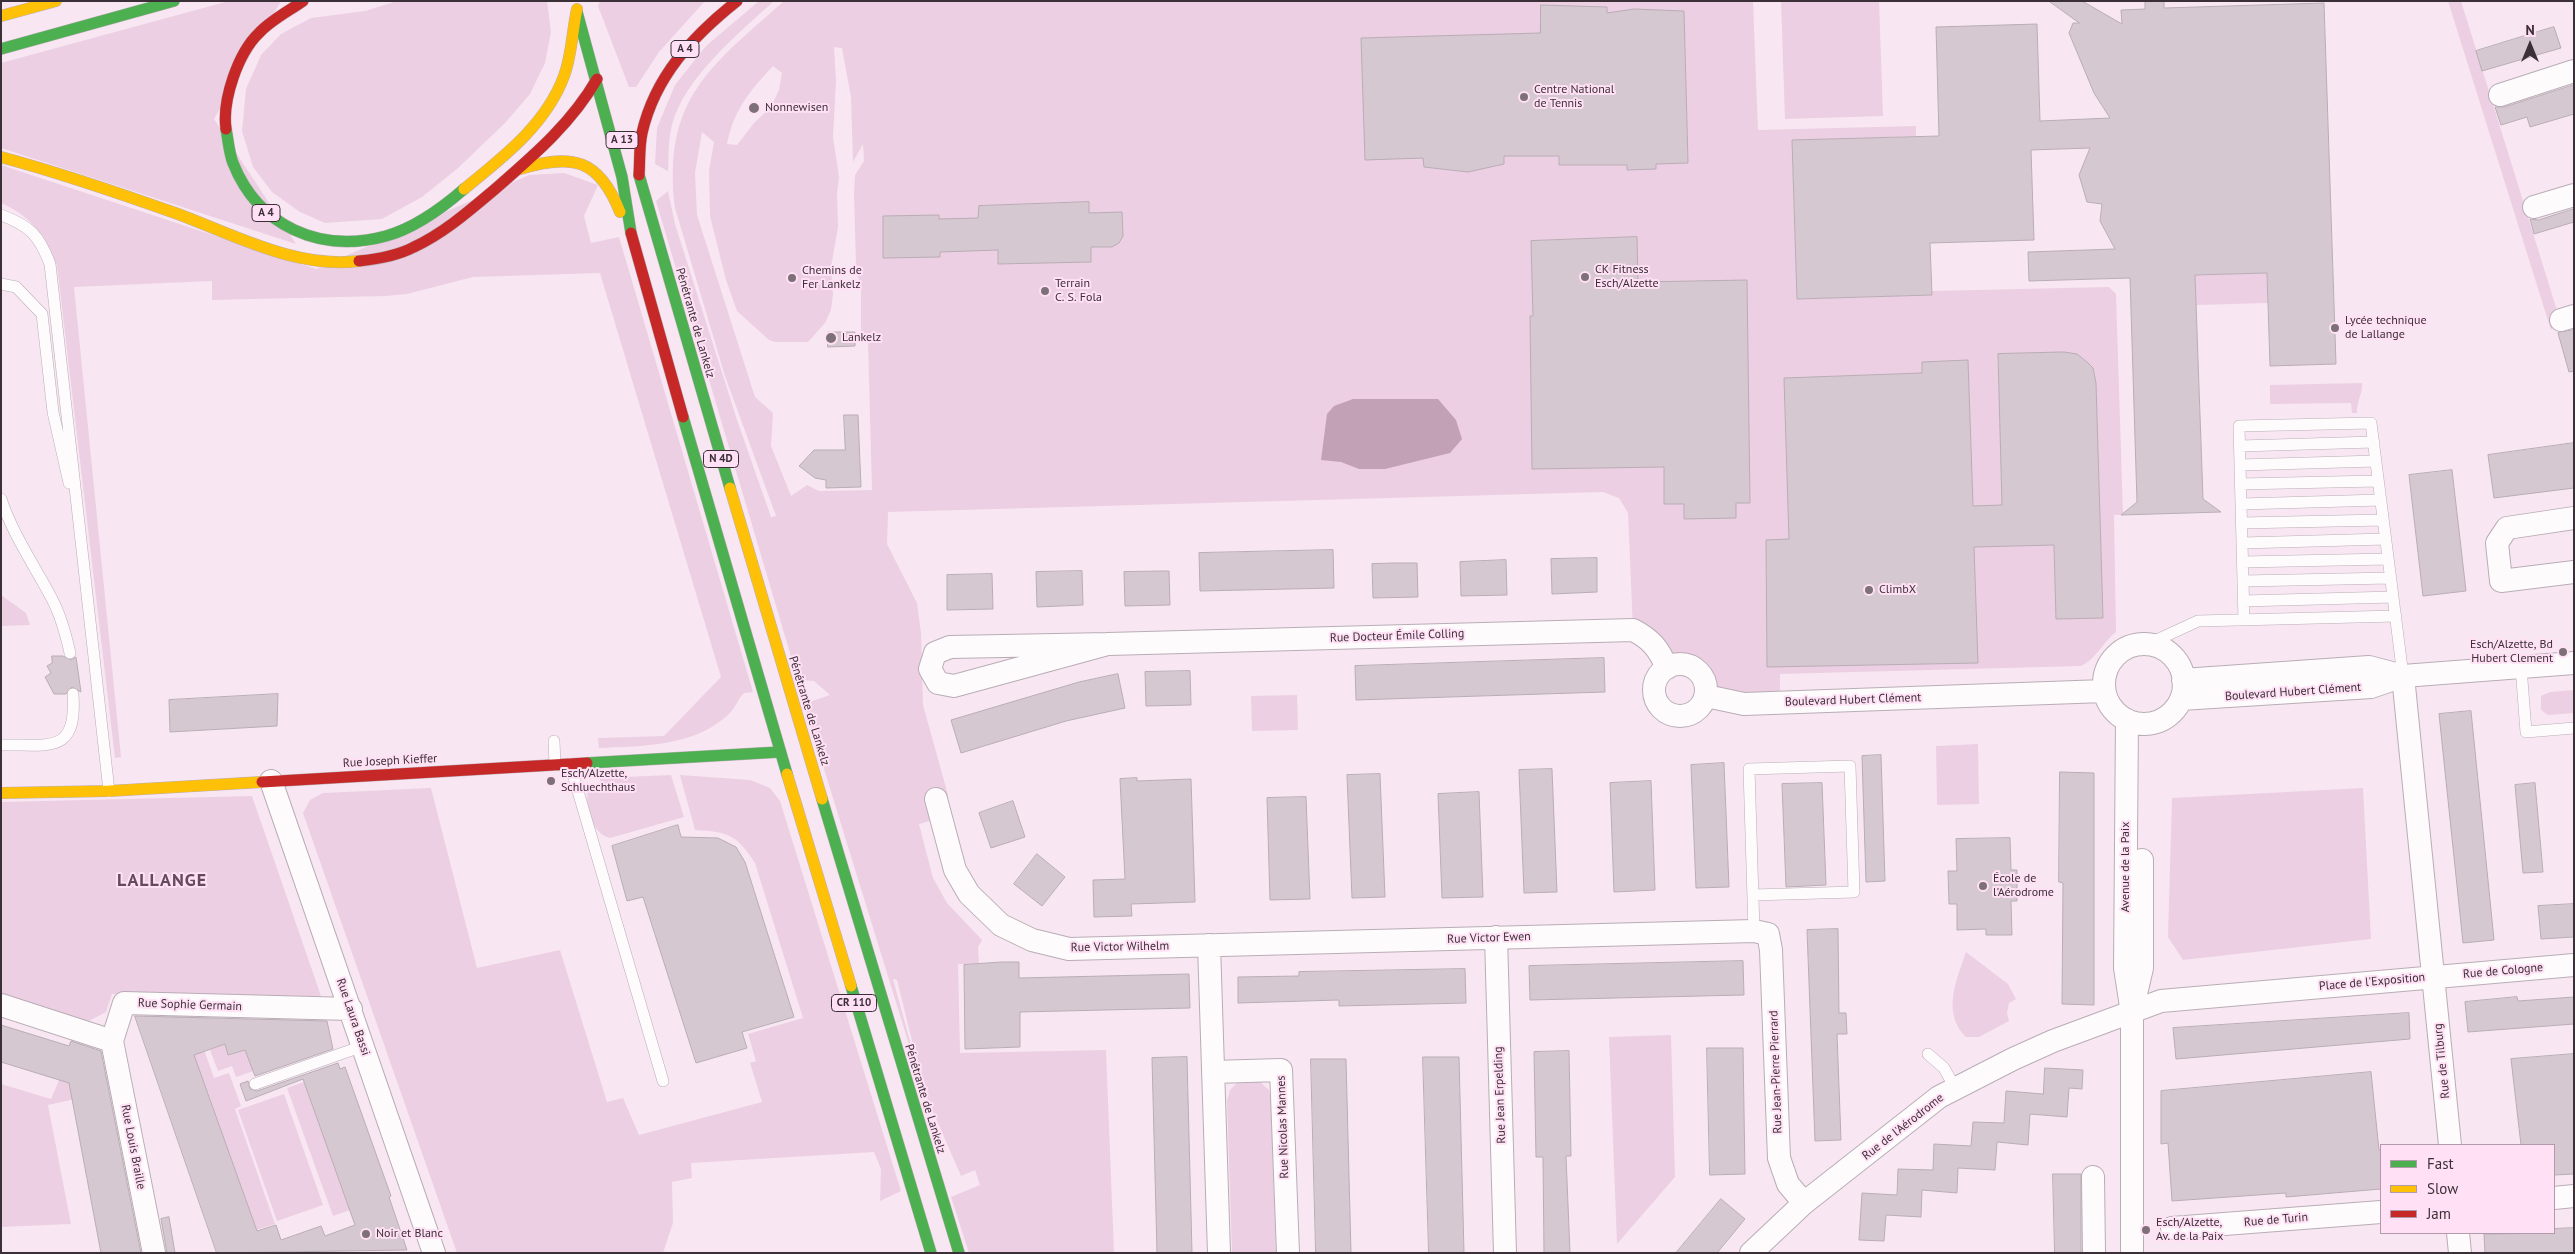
<!DOCTYPE html>
<meta charset="utf-8">
<style>
body{margin:0}
#map{position:relative;width:2575px;height:1254px;overflow:hidden;background:#f8e7f2;font-family:"PT Sans",sans-serif}
canvas{display:block}
.frame{position:absolute;inset:0;border:2px solid #3c3038;pointer-events:none}
.legend{position:absolute;left:2380px;top:1144px;width:175px;height:90px;box-sizing:border-box;background:#ffe0f4;border:1px solid #b19aa9;margin:0;padding:6px 9px;list-style:none;font-size:15px;color:#3c3038}
.legend li{display:flex;align-items:center;gap:10px;height:25px}
.legend b{width:25px;border:1px solid #b19aa9}
.north{position:absolute;left:2505px;top:20px;width:50px;height:50px;-webkit-text-stroke:4px #ffe0f4;paint-order:stroke;rotate:0deg;font-size:14px;font-weight:700;line-height:20px;text-align:center;color:#3c3038}
.north::after{content:'';display:block;margin:auto;width:18px;height:22px;background:#3c3038;clip-path:polygon(50% 0,100% 100%,50% 72%,0 100%)}
</style>
<div id="map">
<canvas width="2575" height="1254"></canvas>
<div class="frame"></div>
<ul class="legend">
<li><b style="height:6px;background:#4caf50"></b>Fast</li>
<li><b style="height:6px;background:#ffc107"></b>Slow</li>
<li><b style="height:6px;background:#c62828"></b>Jam</li>
</ul>
<div class="north">N</div>
</div>
<script>
const context = document.querySelector('canvas').getContext('2d');
context.lineJoin = 'round';
function fill(path, color) {
  context.fillStyle = color;
  context.fill(path, 'evenodd');
}
function strokePath(path, color, width, dash) {
  context.strokeStyle = color;
  context.lineWidth = width;
  context.lineCap = dash ? 'butt' : 'round';
  context.setLineDash(dash || []);
  context.stroke(path);
}
function drawText(font, color, halo, rows, align = 'center') {
  context.font = font + ' "PT Sans",sans-serif';
  context.lineWidth = 4;
  context.setLineDash([]);
  context.textBaseline = 'middle';
  context.strokeStyle = halo;
  context.fillStyle = color;
  for (const [text, x, y, turn = 0] of rows) {
    context.save();
    context.translate(x, y);
    context.rotate((+turn || 0) * Math.PI / 180);
    context.textAlign = isNaN(turn) ? turn : align;
    if (halo) context.strokeText(text, 0, 0);
    context.fillText(text, 0, 0);
    context.restore();
  }
}
const green = new Path2D(`
 M229 1H281L214 119 296 244 1 148V63Z
 M397 1H547L551 32 545 63 530 94 505 123 457 169 422 197 382 219 325 223 300 212 272 192 253 167 242 131 246 89 261 55 281 34 311 18 365 11Z
 M600 1H705L659 52 636 87H629L598 6Z
 M759 1H774C739 33 684 78 672 125 668 139 669 156 668 171L655 164 657 128 675 85 706 46Z
 M784 1H1753L1758 130 1916 126V136L1792 141 1797 299 1932 295V291L2109 287 2116 294 2123 515H2114L2116 632C2103 642 2096 659 2081 666L1780 674V702L1706 687C1702 671 1691 664 1675 665L1633 630 1628 513 1619 498 1603 492 888 512 887 544 917 603 921 633 923 705 948 795 941 818 919 824 933 878 947 903 982 940 978 947 979 964H958L960 1053 1106 1050 1114 1253H969L951 1197 980 1185 975 1170 961 1176 925 1093 897 980 893 979 924 1093 804 704 830 695 814 681 798 680 656 201 668 191 675 224 737 420 771 517 776 516 725 376 675 208C662 99 710 67 784 1ZM834 47 842 48 851 97 853 162 863 144 864 161 855 175 854 193 856 266 861 290V340L868 341 872 490 819 491 807 485 791 496 771 446 773 413 755 397 697 215 695 173 702 132 714 142 709 171 710 216 726 280 737 311 769 340 775 342H808L825 323 831 310 833 294 831 267 838 227 837 194 839 177 833 137 836 81ZM773 66 782 73 779 90 771 107 754 123 737 145 727 144C734 109 750 91 773 66Z
 M1781 1H1879L1883 116 1785 119Z
 M2448 1H2461L2559 317 2551 330Z
 M1 165 316 269 529 175 564 173 598 185 584 216 591 243 619 237 753 692 744 693C737 700 735 709 728 715 693 747 642 746 599 748L598 738 664 736 721 677 600 273 473 277 407 294 386 296 212 300V281L74 287 121 757 115 758 57 265C45 236 31 216 1 203Z
 M2267 273 2268 303 2196 305 2195 275Z
 M2362 383C2363 394 2356 402 2357 413H2352L2351 403 2270 404V385Z
 M1 595 26 613 30 625 1 626Z
 M2574 690V713L2548 715 2541 710V696L2550 692Z
 M1297 695 1298 730 1252 731 1251 696Z
 M1978 744 1979 804 1937 805 1936 746Z
 M671 775 684 817 610 838C592 834 585 807 588 790L600 783V778Z
 M680 775 750 780 770 788 780 801 901 1191 880 1201 881 1169 874 1152 691 1163 692 1178 672 1182 673 1223 663 1253H457L303 813 310 800 323 793 431 788 477 968 560 950 607 1102 623 1098 639 1135 762 1102 750 1063 756 1061 748 1034 803 1018 755 863C736 834 729 832 695 830Z
 M2363 788 2371 939 2183 960 2168 937 2172 798Z
 M252 796 321 996 307 1001 112 994 106 1012 87 1022 1 995V802Z
 M1966 952 2008 984 2016 999 2009 1003 2007 1013 2009 1021 1979 1037H1966C1941 1013 1957 979 1966 952Z
 M168 1012 191 1013 214 1078 229 1073 241 1106 235 1109 275 1224 256 1230 204 1082 193 1086Z
 M1671 1035 1675 1177 1617 1244 1609 1037Z
 M225 1044 229 1055 245 1050 247 1056 268 1066 236 1077 232 1066 218 1071 210 1050Z
 M63 1071 80 1098 48 1105 71 1224 1 1227V1084L51 1099Z
 M304 1082 350 1210 333 1216 287 1088Z
 M1238 1082H1260L1269 1090 1271 1101 1276 1253H1232L1227 1101 1230 1090Z
 M284 1094 323 1205 277 1221 238 1110Z`);
const water = new Path2D(`
 M1353 399H1438L1456 420 1462 439 1450 453 1385 469H1359L1341 462 1321 460 1327 414 1334 406Z`);
const building = new Path2D(`
 M2049 1H2082L2122 24 2121 10 2145 9V1H2164V8L2324 3 2336 364 2270 366 2267 273 2195 275 2203 499 2221 512 2121 515 2137 502 2130 278 2029 281 2028 252 2115 249 2100 221 2102 204 2087 202 2079 175 2090 148 2031 150 2034 240 1930 243 1932 295 1797 299 1792 140 1939 136 1936 27 2037 24 2040 121 2110 118 2094 93 2069 33 2073 23H2079Z
 M1541 5 1607 7V13L1634 9 1684 11 1688 163 1656 164V169L1627 170V165H1559V156H1504V164L1468 172 1424 167 1423 158 1365 160 1361 38 1540 33Z
 M2554 27 2561 48 2482 71 2476 51Z
 M2574 85V114L2530 127 2527 117 2501 125 2495 107H2504Z
 M1089 202V213L1122 212 1123 236 1119 243 1112 247H1091V262L998 264V250L940 252V257L883 258V216L939 215V219L978 218 979 206Z
 M2574 209V222L2534 234 2530 219 2538 220Z
 M1637 237 1638 282 1747 280 1750 503H1736V518L1684 519V504H1664V467L1532 469 1530 316H1533L1531 241Z
 M2574 330V371L2569 372 2558 333Z
 M828 332H855V346L828 347Z
 M2064 352 2077 354 2087 362 2093 368 2096 383 2103 618 2056 619 2054 545 1974 547 1978 663 1767 667 1766 540 1789 539 1784 378 1922 373V362L1968 360 1973 506 2002 505 1998 354Z
 M844 415H858L861 487 826 488V480L815 478 799 466 814 450H845Z
 M2574 443V488L2494 498 2488 455Z
 M2452 470 2466 591 2423 596 2409 475Z
 M1333 550 1334 588 1200 591 1199 553Z
 M1597 558V592L1552 594 1551 559Z
 M1506 560 1507 595 1461 596 1460 562Z
 M1395 563H1417L1418 597 1373 598 1372 564Z
 M1082 571 1083 605 1037 607 1036 572Z
 M1162 571H1169L1170 605 1125 606 1124 572Z
 M992 574 993 609 947 610V575Z
 M52 656H63L71 660 76 657 81 692 72 687 66 694H54L45 677 51 673 47 666 52 663Z
 M1604 658 1605 692 1356 700 1355 666Z
 M1190 671 1191 705 1146 706 1145 672Z
 M1118 674 1125 708 1066 721 961 753 951 720 1079 682Z
 M278 694 277 726 170 732 169 700Z
 M2471 711 2494 940 2463 943 2439 714Z
 M1881 755 1885 881 1866 882 1862 756Z
 M1724 763 1729 887 1696 888 1691 765Z
 M1552 769 1557 892 1524 893 1519 770Z
 M2060 772 2094 773V1005L2062 1004 2063 883 2059 882Z
 M1380 774 1385 897 1352 898 1347 775Z
 M1137 778V781L1191 779 1195 902 1131 904 1132 916 1094 917 1093 880 1125 879 1120 779Z
 M1651 781 1655 890 1614 892 1610 783Z
 M1822 783 1826 885 1786 887 1782 784Z
 M2535 783 2543 872 2523 873 2515 785Z
 M1479 792 1483 897 1442 898 1438 794Z
 M1306 797 1310 899 1270 900 1267 798Z
 M1013 801 1025 837 991 848 979 813Z
 M678 825 681 837 718 838 736 847 745 862 794 1017 742 1032 747 1048 696 1063 643 897 627 901 612 846Z
 M2010 838 2011 870H2017V901H2011L2012 935H1986V929L1957 930V904H1949L1948 871H1957L1956 839Z
 M1037 854 1065 877 1042 906 1014 884Z
 M2574 904V937L2541 939 2538 906Z
 M1838 929 1839 1013H1846L1847 1034H1837L1841 1140 1815 1141 1807 930Z
 M1743 961 1744 995 1530 1000 1529 966Z
 M1002 962H1019V978L1189 974 1190 1008 1020 1012V1047L965 1049 964 965Z
 M1465 969 1466 1003 1339 1006V1000L1238 1003V977L1299 976V972Z
 M2517 997 2518 1001 2574 997V1024L2468 1032 2465 1002Z
 M2409 1013 2410 1039 2176 1059 2173 1028Z
 M135 1016 327 1021 333 1049 255 1076 245 1050 228 1055 225 1044 194 1055 257 1231 276 1225 281 1240 321 1226 325 1236 355 1225 303 1079 246 1101 240 1084 248 1081 250 1089 257 1091 338 1063 340 1069 345 1067 391 1196 389 1197 407 1250 217 1253Z
 M1 1025 69 1046 71 1041 101 1051 141 1253H101L69 1083 1 1062Z
 M1707 1048H1743L1745 1174 1710 1175Z
 M1569 1051 1571 1156H1566L1570 1253H1544L1543 1157H1536L1534 1052Z
 M2574 1054V1174L2554 1175V1145H2521L2511 1059Z
 M1187 1057 1192 1253H1157L1152 1058Z
 M1423 1057H1459L1464 1253H1429Z
 M1311 1059H1346L1351 1253H1316Z
 M2045 1068 2083 1070 2082 1089 2069 1088 2067 1117 2030 1114 2028 1145 1997 1142 1995 1170 1958 1168 1957 1193 1922 1190 1921 1217 1886 1215 1884 1241 1859 1240 1862 1193 1897 1195 1898 1169 1933 1170 1934 1144 1971 1146 1973 1122 2004 1123 2006 1091 2043 1094Z
 M2371 1072 2379 1150H2381V1189L2286 1197V1193L2172 1201 2168 1143 2161 1144V1091Z
 M2053 1174H2081V1253H2055Z
 M1721 1199 1745 1219 1717 1253H1676Z
 M169 1217 175 1253H167L161 1219Z
 M2574 1228V1253H2485L2484 1234 2554 1233V1229Z`);
const lane = new Path2D(`
 M1 215C30 226 39 235 50 264L109 791
 M1 284 16 287 42 314 53 412 69 483
 M2240 446 2374 442
 M2240 465 2376 461
 M2240 484 2378 481
 M1 499C13 535 34 565 52 599 61 616 66 635 70 653
 M2241 504 2381 500
 M2241 523 2383 520
 M2242 543 2386 539
 M2242 562 2388 559
 M2243 581 2391 578
 M2243 601 2393 597
 M2244 620 2239 426 2371 423 2403 676
 M2148 644 2198 621 2396 616
 M2521 667 2526 732 2574 728
 M554 741 555 765
 M1 745C50 744 77 755 73 694
 M570 764 663 1081
 M1753 895 1854 892 1850 766 1749 769 1754 931
 M1928 1054 1944 1068 1955 1088
 M255 1084 363 1046`);
const street = new Path2D(`
 M2500 95 2574 71
 M2534 207 2574 195
 M2561 320 2574 316
 M2574 518 2507 528 2497 543 2501 581 2574 572
 M1108 644 1633 630C1651 639 1659 649 1667 668
 M1108 644 954 686 938 683 930 669 935 653 950 647Z
 M2104 684a40 40 0 1 1 80 0a40 40 0 1 1-80 0Z
 M1654 690a26 26 0 1 1 52 0a26 26 0 1 1-52 0Z
 M2403 676 2450 1145
 M2183 680 2369 667 2403 676
 M1706 696 1744 704 2104 691
 M2181 699 2371 687 2403 676 2574 663
 M2127 720 2125 968 2132 1013V1253
 M271 781 434 1253
 M936 799 955 870 969 894 1001 925 1032 940 1069 949 1754 931 1768 934 1771 950 1779 1158 1788 1184 1804 1203
 M1496 937 1505 1253
 M1209 945 1219 1253
 M2135 998 2142 968V860
 M1 1005 112 1041 124 1003 351 1009
 M112 1041 154 1253
 M1213 1072 1281 1070 1288 1253
 M2093 1177 2094 1253
 M2554 1198 2574 1196
 M2172 1228 2381 1212
 M2458 1233 2460 1253
 M1751 1253 1804 1203 1939 1097 2013 1059 2053 1041 2161 1001 2574 965`);
const fast = new Path2D(`
 M577 12 622 177 631 233
 M1 49 174 1
 M226 129C228 139 229 153 233 163 258 226 320 254 386 236 415 228 441 209 464 189
 M639 175 730 488
 M683 417 787 774
 M587 763 780 752
 M822 799 959 1253
 M851 986 931 1253`);
const slow = new Path2D(`
 M1 16 56 1
 M1 157C61 173 119 193 178 214 234 235 297 269 359 261
 M520 169C573 153 599 159 620 212
 M464 189C502 158 546 125 564 76 572 55 572 31 577 9
 M730 488 822 799
 M787 774 851 986
 M1 793 109 791 262 782`);
const jam = new Path2D(`
 M226 129C222 100 238 53 259 33 271 20 289 11 303 1
 M639 175C640 161 639 147 642 133 655 76 693 36 737 1
 M631 233 683 417
 M359 261C379 259 397 256 414 247 444 233 469 211 494 190 533 156 571 124 597 79
 M262 782 587 763`);
const markers = [
 [1524,97,5,"#7e7079"],
 [754,108,6,"#7e7079"],
 [1585,277,5,"#7e7079"],
 [792,278,5,"#7e7079"],
 [1045,291,5,"#7e7079"],
 [2335,328,5,"#7e7079"],
 [831,338,6,"#7e7079"],
 [1869,590,5,"#7e7079"],
 [2563,652,5,"#7e7079"],
 [551,781,5,"#7e7079"],
 [1983,886,5,"#7e7079"],
 [2146,1230,5,"#7e7079"],
 [366,1234,5,"#7e7079"]
];
const shields = [
 [685,49,28],
 [622,140,32],
 [266,213,28],
 [721,459,35],
 [854,1003,45]
];
const shieldNames = [
 ["A 4",685,49],
 ["A 13",622,140],
 ["A 4",266,213],
 ["N 4D",721,459],
 ["CR 110",854,1003]
];
const poiNames = [
 ["Centre National",1534,90],
 ["de Tennis",1534,104],
 ["Nonnewisen",765,108],
 ["CK Fitness",1595,270],
 ["Esch/Alzette",1595,284],
 ["Chemins de",802,271],
 ["Fer Lankelz",802,285],
 ["Terrain",1055,284],
 ["C. S. Fola",1055,298],
 ["Lycée technique",2345,321],
 ["de Lallange",2345,335],
 ["Lankelz",842,338],
 ["ClimbX",1879,590],
 ["Esch/Alzette, Bd",2553,645,"right"],
 ["Hubert Clement",2553,659,"right"],
 ["Esch/Alzette,",561,774],
 ["Schluechthaus",561,788],
 ["École de",1993,879],
 ["l'Aérodrome",1993,893],
 ["Esch/Alzette,",2156,1223],
 ["Av. de la Paix",2156,1237],
 ["Noir et Blanc",376,1234]
];
const streetNames = [
 ["Pénétrante de Lankelz",695,323,74],
 ["Rue Docteur Émile Colling",1397,636,-2],
 ["Boulevard Hubert Clément",2293,692,-4],
 ["Boulevard Hubert Clément",1853,700,-2],
 ["Pénétrante de Lankelz",809,711,73],
 ["Rue Joseph Kieffer",390,761,-3],
 ["Avenue de la Paix",2126,867,-90],
 ["Rue Victor Ewen",1489,938,-2],
 ["Rue Victor Wilhelm",1120,947,-1],
 ["Rue de Cologne",2503,971,-5],
 ["Place de l'Exposition",2372,982,-5],
 ["Rue Sophie Germain",190,1005,2],
 ["Rue Laura Bassi",353,1017,71],
 ["Rue de Tilburg",2442,1061,-96],
 ["Rue Jean-Pierre Pierrard",1776,1072,-92],
 ["Rue Jean Erpelding",1500,1095,-92],
 ["Pénétrante de Lankelz",925,1099,73],
 ["Rue Nicolas Mannes",1283,1127,-92],
 ["Rue de l'Aérodrome",1903,1127,-38],
 ["Rue Louis Braille",133,1147,79],
 ["Rue de Turin",2276,1220,-5]
];
const districtNames = [
 ["LALLANGE",162,881]
];
fill(green, '#eccfe3');
fill(water, '#c2a1b6');
fill(building, '#d6c8d1');
strokePath(building, '#b9adb5', 1);
strokePath(lane, '#b9adb5', 12);
strokePath(street, '#b9adb5', 24);
strokePath(fast, '#b9adb5', 12);
strokePath(slow, '#b9adb5', 12);
strokePath(jam, '#b9adb5', 12);
strokePath(lane, '#fefbfd', 11);
strokePath(street, '#fefbfd', 22);
strokePath(fast, '#4caf50', 11);
strokePath(slow, '#ffc107', 11);
strokePath(jam, '#c62828', 11);
for (const [x, y, r, color] of markers) {
  const dot = new Path2D();
  dot.arc(x, y, r, 0, 2 * Math.PI);
  context.fillStyle = color;
  context.fill(dot);
  strokePath(dot, '#ffe0f4', 2);
}
for (const [x, y, w] of shields) {
  const box = new Path2D();
  box.roundRect(x - w / 2, y - 8.5, w, 17, 4);
  context.fillStyle = '#ffe0f4';
  context.fill(box);
  strokePath(box, '#3c3038', 1);
}
drawText('bold 11px', '#3c3038', null, shieldNames);
drawText('12px', '#3c3038', '#ffe0f4', poiNames, 'left');
drawText('12px', '#3c3038', '#ffe0f4', streetNames);
context.letterSpacing = '1px';
drawText('bold 18px', '#644b5b', '#ffe0f4', districtNames);
context.letterSpacing = '0px';
</script>
